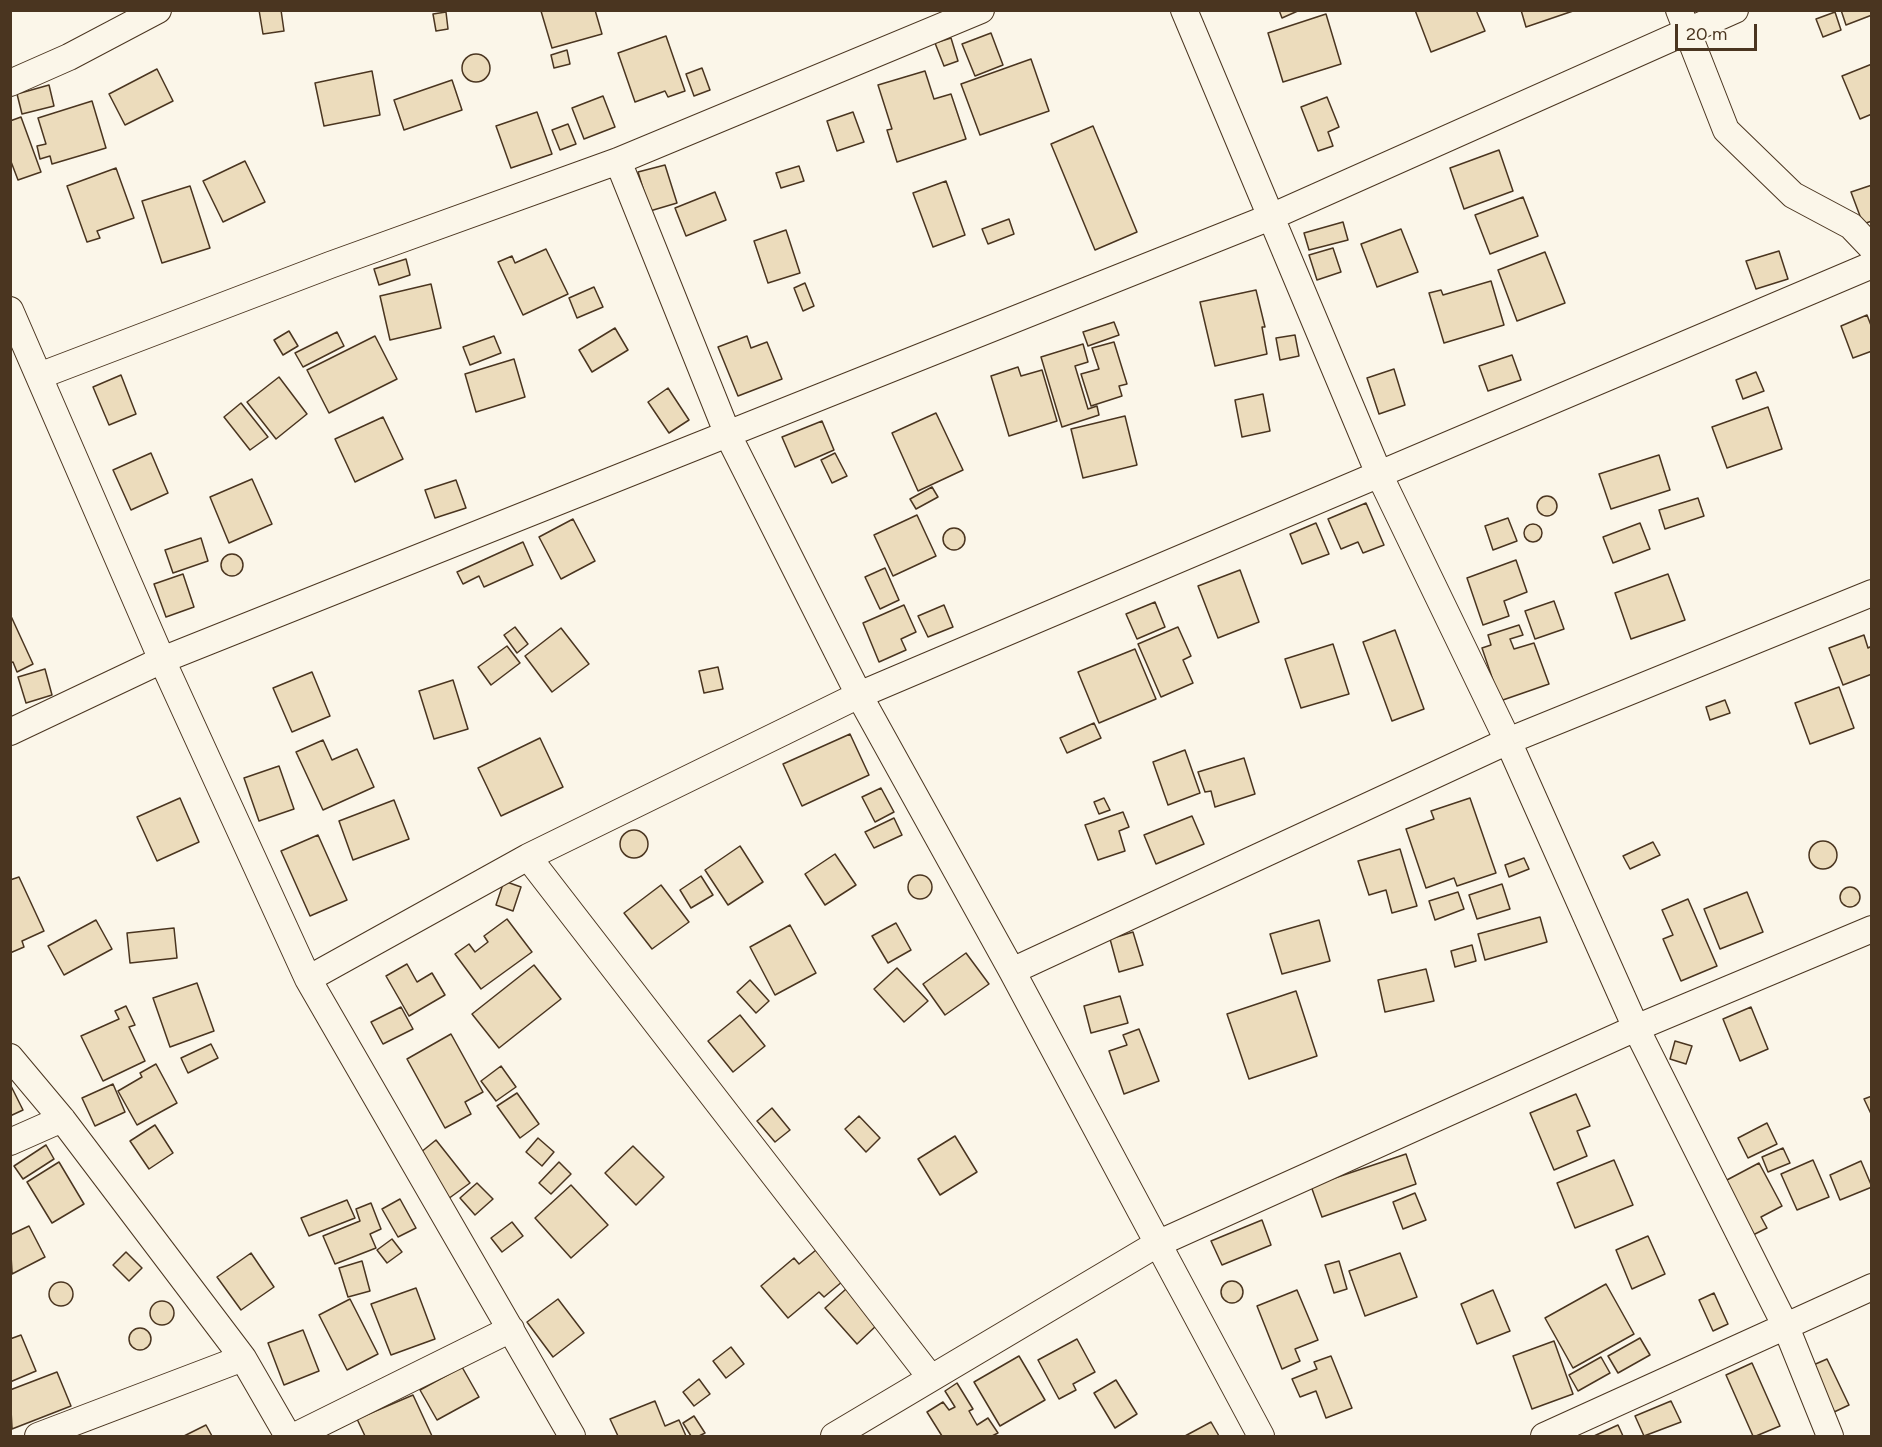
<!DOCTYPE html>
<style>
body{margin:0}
#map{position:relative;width:1882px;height:1447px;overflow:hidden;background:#fbf6e9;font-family:Figtree,sans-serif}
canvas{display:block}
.frame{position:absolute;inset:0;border:12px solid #4a3520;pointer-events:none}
.scale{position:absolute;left:1675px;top:24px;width:82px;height:27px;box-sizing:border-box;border:3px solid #4a3520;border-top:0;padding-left:8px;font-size:18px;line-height:21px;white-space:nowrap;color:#4a3520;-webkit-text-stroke:4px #fbf6e9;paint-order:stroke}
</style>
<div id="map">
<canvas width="1882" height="1447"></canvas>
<div class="frame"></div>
<div class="scale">20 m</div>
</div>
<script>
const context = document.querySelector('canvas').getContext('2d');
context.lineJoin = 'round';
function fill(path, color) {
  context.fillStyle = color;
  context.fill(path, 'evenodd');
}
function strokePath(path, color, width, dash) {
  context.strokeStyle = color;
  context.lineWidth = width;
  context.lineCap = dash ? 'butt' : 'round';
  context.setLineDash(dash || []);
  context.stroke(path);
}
const building = new Path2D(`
 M259 10H281L284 31 263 34Z
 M595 10 602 34 552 48 541 11Z
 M1279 10H1300L1282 18Z
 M1415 10H1476L1485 31 1431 52Z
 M1521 10H1576L1526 27Z
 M1841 10H1872V15L1846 25Z
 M446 12 448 29 436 31 433 14Z
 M1835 12 1841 30 1823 37 1816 19Z
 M1326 14 1341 64 1283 82 1268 33Z
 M991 33 1003 65 975 76 962 44Z
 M666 36 685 91 668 97 665 91 635 102 618 53Z
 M951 38 958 61 944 66 935 43Z
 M567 50 570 64 554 68 551 55Z
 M462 68a14 14 0 1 1 28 0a14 14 0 1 1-28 0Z
 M1031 59 1049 111 980 135 961 84Z
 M1872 64V114L1860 119 1842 76Z
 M702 68 710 90 694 96 686 74Z
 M157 69 173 101 125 125 109 94Z
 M372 71 380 115 324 126 315 83Z
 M925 71 934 99 951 94 966 139 897 162 887 130 892 129 878 85Z
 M452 80 462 110 404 130 394 100Z
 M49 85 54 106 22 114 17 94Z
 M603 96 615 127 584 139 572 108Z
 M1327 97 1339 127 1328 132 1333 146 1318 151 1301 107Z
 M92 101 106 148 52 164 50 156 40 159 37 146 46 144 38 118Z
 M537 112 552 154 511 168 496 126Z
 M853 112 864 142 837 151 827 121Z
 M21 117 41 172 18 180 10 159V121Z
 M568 124 576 144 560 150 552 130Z
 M1093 126 1137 232 1095 250 1051 144Z
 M1499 150 1513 191 1464 209 1450 168Z
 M245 161 265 202 223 222 203 181Z
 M665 165 677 203 650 211 638 172Z
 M799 166 804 181 781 188 776 173Z
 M116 168 134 218 97 231 100 238 87 242 67 186Z
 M946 181 965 235 933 247 913 193Z
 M1872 185V221L1863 224 1851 192Z
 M190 186 210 248 162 263 142 201Z
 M715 192 726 220 686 236 675 208Z
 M1523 197 1538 236 1490 254 1475 215Z
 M1009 219 1014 234 988 244 982 229Z
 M1343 222 1348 240 1309 250 1304 233Z
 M1401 229 1418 272 1377 287 1361 244Z
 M786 230 800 273 768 283 754 241Z
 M1333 248 1341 272 1317 280 1309 255Z
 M546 249 568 294 523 315 498 262 512 256 515 263Z
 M1779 251 1788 279 1756 289 1746 261Z
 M1545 252 1565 303 1517 321 1498 270Z
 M406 259 410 275 379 285 374 269Z
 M1491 281 1504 325 1444 343 1429 293 1441 290 1443 295Z
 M805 283 814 306 803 311 794 288Z
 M431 284 441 328 390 340 380 296Z
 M594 287 603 307 577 318 569 298Z
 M1256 290 1265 327H1262L1267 354 1215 366 1200 302Z
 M1867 315 1872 328V351L1853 358 1841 326Z
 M1114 322 1119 335 1088 346 1083 332Z
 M615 328 628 350 592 372 579 350Z
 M289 331 298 346 283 355 274 340Z
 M337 332 344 346 303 367 295 353Z
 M1295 335 1299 356 1280 360 1276 338Z
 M375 336 397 379 329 413 307 370Z
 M494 336 501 353 470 365 463 347Z
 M747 336 751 348 767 342 782 379 738 396 718 347Z
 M1114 342 1127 384 1119 386 1122 396 1091 406 1081 374 1099 369 1092 348Z
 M1083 344 1088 362 1075 366 1088 409 1097 406 1099 415 1062 427 1041 357Z
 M1512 355 1521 380 1488 391 1479 366Z
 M514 359 525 397 476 412 465 374Z
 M1018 367 1021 376 1042 370 1057 421 1009 436 991 376Z
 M1394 369 1405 405 1379 414 1367 378Z
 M1756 372 1764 391 1743 399 1736 380Z
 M121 375 136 414 109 425 93 387Z
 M279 377 307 414 276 439 247 402Z
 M668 388 689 420 669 433 648 402Z
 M1263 394 1270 431 1242 437 1235 400Z
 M241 403 268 437 250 450 224 417Z
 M1768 407 1782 449 1727 468 1712 427Z
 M936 413 963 470 918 491 892 433Z
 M1125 416 1137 465 1083 478 1071 429Z
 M383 417 403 459 355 482 335 439Z
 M822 421 834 450 795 467 782 437Z
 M151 453 168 493 131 510 113 470Z
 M835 453 847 476 832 483 821 460Z
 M1659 455 1670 490 1611 509 1599 474Z
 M252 479 272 524 229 543 210 497Z
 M456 480 466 508 435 518 425 490Z
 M932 487 938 497 916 509 910 499Z
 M1537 506a10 10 0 1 1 20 0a10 10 0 1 1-20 0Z
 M1698 498 1704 516 1665 529 1659 510Z
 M1366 503 1384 545 1363 553 1358 542 1341 549 1328 519Z
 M917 515 936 556 893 576 874 535Z
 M1508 518 1517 541 1493 550 1485 526Z
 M573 519 595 561 561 579 539 537Z
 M1316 523 1329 554 1302 564 1290 534Z
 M1640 523 1650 549 1613 563 1603 537Z
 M1524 533a9 9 0 1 1 18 0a9 9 0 1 1-18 0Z
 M943 539a11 11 0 1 1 22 0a11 11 0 1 1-22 0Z
 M201 538 208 561 173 573 165 550Z
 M523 542 533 565 484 587 479 576 463 584 457 572Z
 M221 565a11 11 0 1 1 22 0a11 11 0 1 1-22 0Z
 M1516 560 1527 592 1504 601 1509 616 1483 625 1467 578Z
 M885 568 899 600 880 609 865 577Z
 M1240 570 1259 622 1218 638 1198 586Z
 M183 574 194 607 166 617 154 584Z
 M1668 574 1685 620 1631 639 1615 593Z
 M1554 601 1564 629 1535 639 1525 611Z
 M1155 602 1165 627 1137 639 1126 614Z
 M904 605 916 632 901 639 906 650 879 662 863 623Z
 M944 605 953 627 928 637 918 616Z
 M10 614 33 664 17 672 13 662 10 663Z
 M1519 625 1523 635 1510 639 1514 649 1534 643 1549 684 1500 701 1482 648 1491 645 1488 635Z
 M515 627 528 644 517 653 504 635Z
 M1178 627 1191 656 1183 660 1193 683 1161 697 1138 644Z
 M561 628 589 664 552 692 525 656Z
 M1395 630 1424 709 1392 721 1363 642Z
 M1864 635 1868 648 1872 646V674L1843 685 1829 648Z
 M1333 644 1349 694 1301 708 1285 659Z
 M507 646 520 663 491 685 478 667Z
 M1135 649 1156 699 1099 723 1078 672Z
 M718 667 723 689 704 693 699 671Z
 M45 669 52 695 26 703 18 677Z
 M312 672 330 716 292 732 273 688Z
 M453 680 468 729 434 739 419 691Z
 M1839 687 1854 728 1810 744 1795 703Z
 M1725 700 1730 713 1710 720 1706 707Z
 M1094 723 1101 738 1067 753 1060 738Z
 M850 734 869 775 802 806 783 764Z
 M540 738 563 787 501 816 478 768Z
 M323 740 332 760 357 749 374 787 323 810 296 752Z
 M1185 750 1200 793 1168 805 1153 762Z
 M1244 758 1255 794 1215 807 1211 791 1205 792 1198 772Z
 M279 766 294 809 259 821 244 778Z
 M881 788 894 812 875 822 862 797Z
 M180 798 199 842 157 861 137 817Z
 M1104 798 1110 810 1099 814 1094 802Z
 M1470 798 1496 873 1457 886 1454 878 1426 888 1406 829 1434 819 1431 811Z
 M394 800 409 839 353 860 339 821Z
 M1123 812 1129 827 1119 831 1125 851 1098 860 1085 825Z
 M1192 816 1204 844 1156 864 1144 835Z
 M894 818 902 835 874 848 865 832Z
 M620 844a14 14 0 1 1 28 0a14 14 0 1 1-28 0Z
 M318 835 347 900 310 916 281 851Z
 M1809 855a14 14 0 1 1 28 0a14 14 0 1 1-28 0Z
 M1653 842 1660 855 1630 869 1623 856Z
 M740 846 763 882 728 905 705 870Z
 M1400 849 1417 906 1392 913 1386 890 1369 895 1358 861Z
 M835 854 856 885 825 905 805 874Z
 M1524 858 1529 869 1509 877 1505 865Z
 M908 887a12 12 0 1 1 24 0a12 12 0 1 1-24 0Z
 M701 876 713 895 691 908 680 890Z
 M19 877 44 931 22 941 24 947 10 953V880Z
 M504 881 521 887 513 911 496 905Z
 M1502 884 1510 909 1477 919 1469 895Z
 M661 885 689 922 652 949 624 913Z
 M1840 897a10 10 0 1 1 20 0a10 10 0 1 1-20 0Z
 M1458 892 1464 909 1435 920 1429 901Z
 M1747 892 1763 932 1720 949 1704 909Z
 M1688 899 1717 966 1681 981 1663 939 1673 935 1662 910Z
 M1540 917 1547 942 1485 960 1478 934Z
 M507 919 532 952 481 989 455 954 469 944 475 952 488 942 484 936Z
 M96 920 112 949 64 975 48 946Z
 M1319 920 1330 961 1282 974 1270 934Z
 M896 923 911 950 888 963 872 936Z
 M790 925 816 973 775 995 750 947Z
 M174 928 177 958 130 963 127 933Z
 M1133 932 1143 965 1119 972 1110 939Z
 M1472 945 1476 961 1455 967 1451 951Z
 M966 953 989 984 945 1015 923 984Z
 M407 964 417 982 432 973 445 995 409 1016 386 976Z
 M534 965 561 999 499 1048 472 1014Z
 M897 968 928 1001 904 1022 874 989Z
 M1426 969 1434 1001 1385 1012 1378 980Z
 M750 980 769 1001 756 1013 737 992Z
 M197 983 214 1031 170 1047 153 998Z
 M1296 991 1317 1056 1249 1079 1227 1014Z
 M1120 996 1128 1023 1091 1033 1084 1006Z
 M126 1006 135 1025 129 1027 145 1061 103 1081 81 1036 119 1019 115 1011Z
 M401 1007 413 1029 383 1044 371 1022Z
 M1751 1007 1768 1049 1740 1061 1723 1019Z
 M740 1015 765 1046 733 1072 708 1041Z
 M1139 1029 1159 1081 1124 1094 1109 1051 1127 1045 1123 1035Z
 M451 1034 483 1092 465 1102 471 1114 445 1128 407 1059Z
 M1675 1041 1692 1046 1686 1064 1670 1059Z
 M211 1044 218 1058 188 1073 181 1058Z
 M156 1064 177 1103 137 1125 118 1091 142 1077 140 1073Z
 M501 1066 516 1087 496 1101 481 1081Z
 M10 1084 23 1110 10 1116Z
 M113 1084 125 1112 95 1126 82 1098Z
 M517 1093 539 1124 520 1138 497 1106Z
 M1576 1094 1590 1126 1577 1131 1587 1156 1554 1170 1530 1113Z
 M1872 1096V1116L1864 1099Z
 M772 1108 790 1130 775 1142 757 1121Z
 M859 1116 880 1138 866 1152 845 1129Z
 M1767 1123 1777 1144 1748 1158 1738 1138Z
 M155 1125 173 1153 149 1169 130 1141Z
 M955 1136 977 1172 940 1195 918 1159Z
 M538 1138 554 1152 542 1166 526 1152Z
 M436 1140 470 1183 448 1199 415 1157Z
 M46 1145 54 1159 23 1179 14 1166Z
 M633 1146 664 1177 636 1205 605 1173Z
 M1783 1148 1790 1163 1768 1172 1762 1157Z
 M1406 1154 1416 1184 1322 1217 1311 1186Z
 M1614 1160 1633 1205 1575 1228 1557 1183Z
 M1813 1160 1829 1197 1797 1210 1781 1174Z
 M1861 1161 1872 1187 1840 1200 1830 1175Z
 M59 1162 84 1204 52 1223 27 1182Z
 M559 1162 571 1174 551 1194 539 1183Z
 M1759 1163 1782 1206 1761 1217 1767 1228 1753 1235 1725 1181Z
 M477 1183 493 1199 475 1215 460 1198Z
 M571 1185 608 1225 571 1258 535 1218Z
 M1415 1193 1426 1220 1403 1229 1393 1202Z
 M400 1199 416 1228 398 1237 382 1209Z
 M347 1200 355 1218 309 1236 301 1218Z
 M371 1203 381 1229 370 1234 376 1248 335 1264 323 1236 360 1221 356 1209Z
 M1262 1220 1271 1245 1222 1265 1211 1241Z
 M512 1222 523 1236 502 1252 491 1238Z
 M29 1226 45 1257 12 1274 10 1235Z
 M1648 1236 1665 1274 1632 1289 1616 1250Z
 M392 1239 402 1252 387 1263 377 1250Z
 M816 1250 843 1281 824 1297 819 1292 788 1318 761 1286 794 1258 799 1264Z
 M126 1252 142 1268 129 1281 113 1265Z
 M251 1253 274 1287 241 1310 217 1277Z
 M1400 1253 1417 1297 1365 1316 1349 1271Z
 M362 1261 370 1291 348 1297 339 1268Z
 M1339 1261 1347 1289 1334 1293 1325 1265Z
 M1221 1292a11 11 0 1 1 22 0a11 11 0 1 1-22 0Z
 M49 1294a12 12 0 1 1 24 0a12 12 0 1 1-24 0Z
 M1606 1284 1634 1334 1573 1368 1545 1318Z
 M416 1288 435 1339 391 1355 371 1304Z
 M846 1289 878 1324 857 1344 825 1308Z
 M1297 1290 1318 1340 1295 1349 1300 1361 1282 1369 1257 1306Z
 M1493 1290 1510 1331 1477 1344 1461 1304Z
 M1714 1293 1728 1324 1713 1331 1699 1300Z
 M350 1299 378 1354 347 1370 319 1315Z
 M558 1299 584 1333 553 1357 527 1322Z
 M150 1313a12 12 0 1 1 24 0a12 12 0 1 1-24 0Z
 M129 1339a11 11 0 1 1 22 0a11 11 0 1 1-22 0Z
 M303 1330 319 1371 284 1385 268 1343Z
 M21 1335 36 1371 10 1382V1339Z
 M1640 1338 1650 1355 1618 1373 1608 1356Z
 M1077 1339 1095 1372 1073 1384 1076 1390 1059 1399 1038 1360Z
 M1554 1341 1573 1394 1532 1409 1513 1356Z
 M731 1347 744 1364 726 1378 713 1361Z
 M1019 1356 1045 1400 1000 1426 974 1382Z
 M1331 1356 1352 1408 1326 1418 1316 1391 1300 1397 1292 1379 1317 1369 1314 1362Z
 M1601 1357 1610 1373 1578 1391 1569 1375Z
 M1827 1359 1849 1405 1832 1413 1811 1366Z
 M1752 1363 1780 1426 1756 1436H1753L1726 1375Z
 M462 1367 479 1397 437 1420 420 1390Z
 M57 1372 71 1406 12 1429 10 1390Z
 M699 1379 710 1394 694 1406 683 1392Z
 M1116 1380 1137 1414 1115 1428 1094 1393Z
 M957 1383 973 1409 969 1411 977 1425 988 1418 998 1433 992 1436H942L927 1412 943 1402 949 1410 955 1407 945 1391Z
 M413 1395 432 1436H365L357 1419Z
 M655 1401 665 1426 679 1420 686 1436H618L610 1419Z
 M1671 1401 1681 1422 1644 1436 1635 1416Z
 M694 1416 705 1433 699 1436H691L683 1423Z
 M1211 1422 1219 1436H1185Z
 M206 1425 212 1436H184Z
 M1618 1425 1623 1436H1594Z`);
const street = new Path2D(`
 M1184 10 1379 474 1508 741 1636 1028 1786 1327 1830 1436
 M1679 10 1726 130 1793 195 1851 226 1872 248
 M10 83 69 57 158 10
 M618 161 728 435 859 695 1012 971 1261 1436
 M10 310 162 660 308 979 572 1436
 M39 376 330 265 618 161 981 10
 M10 732 162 660 1273 216 1735 10
 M528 857 931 1378
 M1012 971 1508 741 1872 593
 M308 979 528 857 859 695 1872 265
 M10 1057 62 1119 243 1358 288 1436
 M10 1142 62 1119
 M38 1436 243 1358
 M295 1436 511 1329
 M834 1436 1157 1244 1636 1028 1872 929
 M1544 1436 1872 1287`);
fill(building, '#ecdcbc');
strokePath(building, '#4a3520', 1.5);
strokePath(street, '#4a3520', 28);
strokePath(street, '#fbf6e9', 26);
</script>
